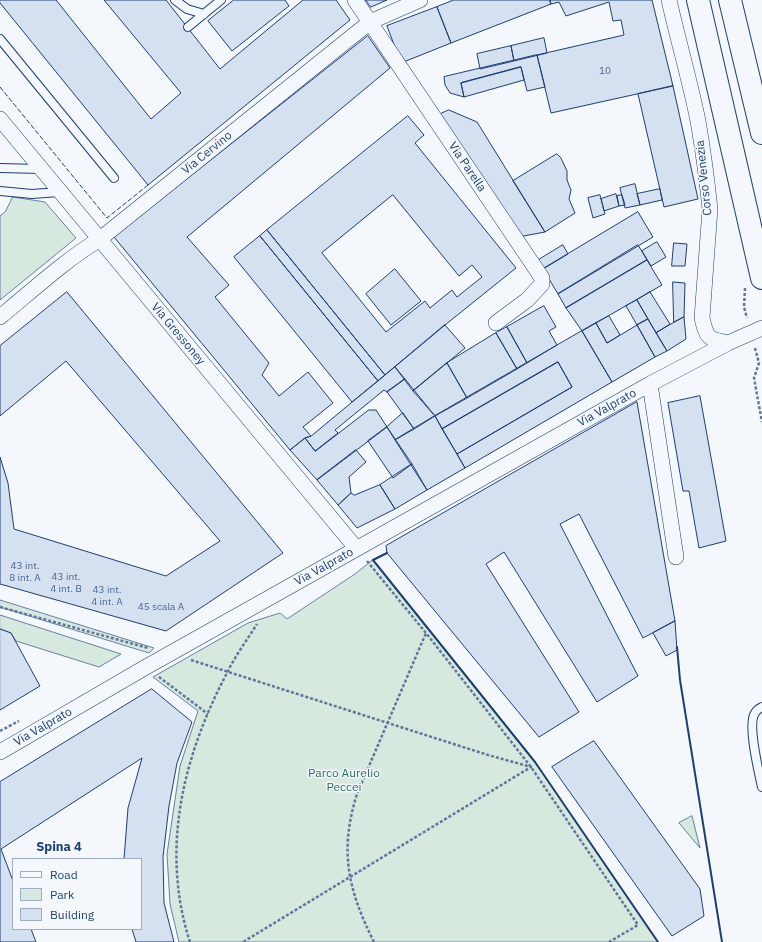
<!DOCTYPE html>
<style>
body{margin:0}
#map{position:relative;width:762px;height:942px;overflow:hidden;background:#f4f7fb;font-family:"IBM Plex Sans",sans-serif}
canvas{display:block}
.legend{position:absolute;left:12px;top:858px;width:130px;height:72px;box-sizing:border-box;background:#f4f7fb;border:1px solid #9eadc5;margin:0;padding:5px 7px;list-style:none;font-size:12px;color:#1d3f73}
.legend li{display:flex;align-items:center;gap:8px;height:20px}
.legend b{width:20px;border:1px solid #9eadc5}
</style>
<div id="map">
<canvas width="762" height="942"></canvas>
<ul class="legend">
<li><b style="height:5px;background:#f4f7fb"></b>Road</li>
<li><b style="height:11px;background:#d7e8df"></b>Park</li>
<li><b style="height:11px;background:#d5e0f0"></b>Building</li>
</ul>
</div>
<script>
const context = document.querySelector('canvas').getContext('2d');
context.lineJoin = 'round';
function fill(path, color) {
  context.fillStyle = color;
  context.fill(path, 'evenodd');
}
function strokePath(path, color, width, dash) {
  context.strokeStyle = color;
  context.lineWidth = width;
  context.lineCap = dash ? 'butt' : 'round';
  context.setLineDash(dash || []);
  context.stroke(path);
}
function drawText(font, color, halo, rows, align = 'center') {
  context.font = font + ' "IBM Plex Sans",sans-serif';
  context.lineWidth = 3;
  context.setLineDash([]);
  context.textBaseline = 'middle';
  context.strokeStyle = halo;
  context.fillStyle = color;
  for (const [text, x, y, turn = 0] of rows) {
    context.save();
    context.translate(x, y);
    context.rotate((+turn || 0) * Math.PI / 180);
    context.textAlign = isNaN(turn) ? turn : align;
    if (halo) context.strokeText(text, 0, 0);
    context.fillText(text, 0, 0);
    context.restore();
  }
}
const green = new Path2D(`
 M13 197 45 202 76 238 0 300V216L5 212Z
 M373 560 535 762 658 942H179L170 904 167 854 180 766 198 711 153 677 248 623 280 613 287 619 355 574Z
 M0 600 154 648 149 653 0 607Z
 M0 615 121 654 99 667 16 641 11 633 0 629Z
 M692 816 700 848 679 823Z`);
const building = new Path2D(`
 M0 0H56L151 119 181 93 104 0H166L220 69 303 0H336L350 20 148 185 0 3Z
 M234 0H285L289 6 232 51 208 21Z
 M366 0H387L371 7Z
 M454 0H550L551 4 451 43 437 7Z
 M550 0H652L673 86 551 113 537 55 624 35 621 20 613 21 609 2 566 16 559 2 551 4Z
 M437 7 451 43 401 63 387 26Z
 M368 36 390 68 187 237 229 285 215 297 269 363 262 375 279 396 308 372 333 403 303 427 311 436 305 438 290 450 114 237Z
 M544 38 547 53 514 61 511 46Z
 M511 46 514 61 480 69 477 54Z
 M537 55 545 87 527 91 521 67 461 83 464 97 450 93 445 85 444 77Z
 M521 67 524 80 464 97 461 83Z
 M673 86 698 199 664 207 638 94Z
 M449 110 477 122 545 232 518 237 436 116Z
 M408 116 424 135 415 143 516 268 445 325 385 375 267 230ZM393 195 459 276 472 265 482 277 457 297 452 290 430 308 425 301 386 332 322 253Z
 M557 154 561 158 567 171V180L571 190 569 199 575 213 545 232 513 181Z
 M635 184 640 205 625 208 620 188Z
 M660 189 662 200 640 205 637 194Z
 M616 194 619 206 604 211 601 199Z
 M600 195 605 214 593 218 588 198Z
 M622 195 625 205 619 206 617 196Z
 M638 212 653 237 558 294 543 269Z
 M267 230 385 375 378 381 260 236Z
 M260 236 378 381 352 402 234 257Z
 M657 242 666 257 651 266 642 251Z
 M674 243 687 244 685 266H672Z
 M563 245 568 254 543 269 537 261Z
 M638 245 647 260 566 308 558 294Z
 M647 260 662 285 582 331 566 308Z
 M395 269 421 301 391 325 366 294Z
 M673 282 685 283 684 317 674 322Z
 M67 292 283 553 166 631 0 584V457L8 483 14 529 166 576 220 541 66 361 0 416V346Z
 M650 292 670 324 656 333 637 300Z
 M637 300 648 319 637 325 626 306Z
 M544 306 556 327 549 331 557 345 527 363 507 327Z
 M609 316 620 335 607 343 596 323Z
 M684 317 686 339 667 351 656 333Z
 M648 319 667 351 655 357 637 325Z
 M596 323 607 343 637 325 655 357 612 382 582 331Z
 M445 325 465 348 413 391 395 367Z
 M507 327 527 363 517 369 496 333Z
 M582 331 612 382 465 468 457 454 572 387 558 362 442 429 435 416Z
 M496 333 517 369 467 398 447 363Z
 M558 362 572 387 457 454 442 429Z
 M447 363 467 398 435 416 413 391Z
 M395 367 405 379 387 392 384 390 335 430 338 433 315 451 305 438 311 436Z
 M405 379 435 416 414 429 387 392Z
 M700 396 726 541 699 548 689 491H683L668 403Z
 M637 402 675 621 643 638 579 514 560 524 638 676 597 702 504 552 486 564 579 712 539 737 387 553 386 546Z
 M369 410H376L387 427 317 480 290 450 305 438 315 451Z
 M403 413 414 429 395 440 387 427Z
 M435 416 465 468 427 490 395 440Z
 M387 427 412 464 393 478 368 441Z
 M356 450 366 462 349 477 351 493 338 505 317 480Z
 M412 464 427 490 395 509 380 485Z
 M380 485 395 509 357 528 338 505 351 493 354 495Z
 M675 621 677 650 666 656 653 633Z
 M0 629 11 633 40 686 0 710Z
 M152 689 192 722 177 763 169 806 163 857 164 903 174 942H136L132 929H141V859H124L128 808 142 758 1 849 13 881V929H31L36 942H0V782Z
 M594 741 700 889 704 916 672 936 552 767Z`);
const path = new Path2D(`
 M745 288 744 307 747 318
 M755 348 759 363 754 378 762 422
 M367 561 426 633 531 767 638 925 609 942
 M0 607 148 648
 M191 660 488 755 531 767 243 942
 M159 677 208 714
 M0 731 19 721
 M190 942C160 850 183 756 227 673 235 656 247 640 257 624
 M374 942C348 890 339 851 357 794L426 633`);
const lane = new Path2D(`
 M175 0 187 9 204 14
 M188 27 221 0
 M0 39 114 178
 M0 168 41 169
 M0 191 32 194 59 192
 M762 707C760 708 756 711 755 713 747 724 759 773 762 787`);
const street = new Path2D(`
 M355 0 542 278V284L527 300 496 323
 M669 0C678 40 690 81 698 121 703 150 707 180 710 209L702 318C707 339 708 339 728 343
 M0 119 356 548
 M0 317C33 290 64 261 100 239L370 22 420 0
 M650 384 676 557
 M0 752 146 667 650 384 728 343 762 328`);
const primary = new Path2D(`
 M698 0 762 278
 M730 0 762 133`);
const fence = new Path2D(`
 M0 87 107 218 148 185`);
const wall = new Path2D(`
 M387 553 373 560 535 762 658 942
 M677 647 680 680 722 942`);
const numberNames = [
 ["10",605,71],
 ["43 int.",25,566],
 ["8 int. A",25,578],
 ["43 int.",66,577],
 ["4 int. B",66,589],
 ["43 int.",107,590],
 ["4 int. A",107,602],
 ["45 scala A",161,607]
];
const streetNames = [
 ["Via Cervino",207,153,-39],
 ["Via Parella",467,167,56],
 ["Corso Venezia",704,178,-96],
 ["Via Gressoney",178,334,50],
 ["Via Valprato",607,408,-29],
 ["Via Valprato",324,567,-29],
 ["Via Valprato",43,727,-30]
];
const parkNames = [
 ["Parco Aurelio",344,774],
 ["Peccei",344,788]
];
const neighbourhoodNames = [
 ["Spina 4",59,847]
];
fill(green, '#d7e8df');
strokePath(green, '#687fa3', 1);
fill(building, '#d5e0f0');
strokePath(building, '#1d3f73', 1);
strokePath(lane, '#1d3f73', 10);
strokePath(street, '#1d3f73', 16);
strokePath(primary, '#1d3f73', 24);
strokePath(path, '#5e769c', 2.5, [3, 2]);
strokePath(lane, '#f4f7fb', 8);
strokePath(street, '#f4f7fb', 15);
strokePath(primary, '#f4f7fb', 22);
strokePath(fence, '#1d3f73', 1, [5, 2]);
strokePath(wall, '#1d3f73', 2);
drawText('10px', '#4b6792', null, numberNames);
drawText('12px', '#1d3f73', '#f4f7fb', streetNames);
drawText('12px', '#2c6c60', '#f4f7fb', parkNames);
drawText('bold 13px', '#1d3f73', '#f4f7fb', neighbourhoodNames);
</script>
